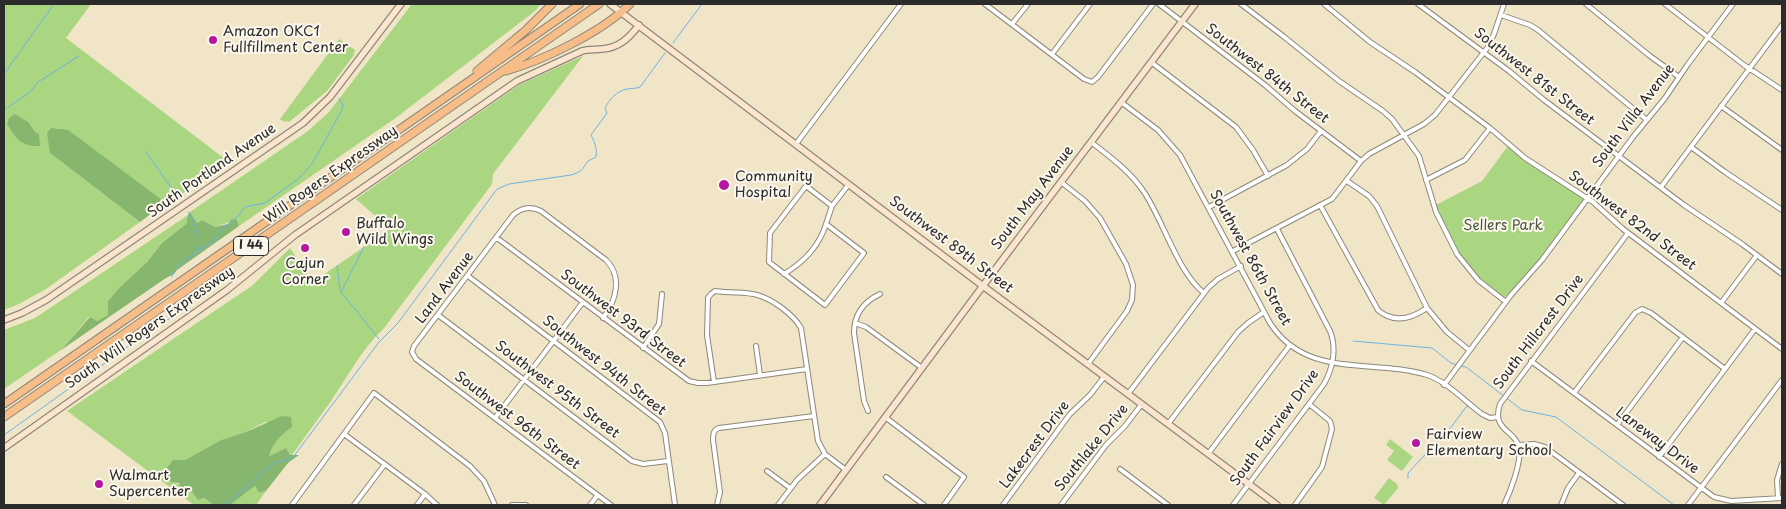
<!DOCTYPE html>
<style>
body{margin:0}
#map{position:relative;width:1786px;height:509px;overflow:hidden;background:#f1e5c8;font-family:"Playpen Sans",sans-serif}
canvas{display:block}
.frame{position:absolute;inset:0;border:5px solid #2b2b2b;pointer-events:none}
</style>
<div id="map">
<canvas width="1786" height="509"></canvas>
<div class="frame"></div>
</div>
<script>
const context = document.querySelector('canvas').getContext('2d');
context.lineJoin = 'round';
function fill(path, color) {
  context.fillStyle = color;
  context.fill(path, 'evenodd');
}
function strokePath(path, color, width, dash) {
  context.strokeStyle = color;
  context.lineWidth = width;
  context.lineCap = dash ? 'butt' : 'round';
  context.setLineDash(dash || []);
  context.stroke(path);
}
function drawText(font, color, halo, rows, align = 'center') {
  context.font = font + ' "Playpen Sans",sans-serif';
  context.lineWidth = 4;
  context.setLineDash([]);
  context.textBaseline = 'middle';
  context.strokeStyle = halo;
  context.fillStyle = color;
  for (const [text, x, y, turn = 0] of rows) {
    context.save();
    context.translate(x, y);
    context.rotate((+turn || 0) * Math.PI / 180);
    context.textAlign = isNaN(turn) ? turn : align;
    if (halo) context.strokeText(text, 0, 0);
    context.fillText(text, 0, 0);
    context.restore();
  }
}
const green = new Path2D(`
 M4 4H91L66 38 229 162 161 208 57 128 50 153 140 222 46 289 19 304 4 310Z
 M412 4H541L535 11 397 117 239 226 237 220 214 227 202 220 197 223 190 212 308 131 329 112Z
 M339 39 355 50 354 55 327 91 289 122 285 121 284 122 280 119Z
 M583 56 493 174 492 184 384 328C361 350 348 376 331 401 318 419 305 437 292 455H290L286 448 269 456C273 442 280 435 292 427L265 422 246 432 221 440 185 460H173L163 472 171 481 190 489 198 500 204 498 213 505H194L67 411 253 285 290 248 313 282 390 229 356 199 519 85Z
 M1508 146C1531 166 1557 180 1582 197L1583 200 1539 260 1507 296 1503 297C1470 277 1449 240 1436 205L1482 181Z
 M188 215 186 224 162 243 147 262 118 289 108 301V315L97 321 89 317 61 350 4 389V330L35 318Z
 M1390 439 1413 457 1402 471 1387 460 1394 451 1386 445Z
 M1389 478 1397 484 1398 488 1384 505 1374 498Z
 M255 486 259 493 266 491 256 505H230Z`);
const forest = new Path2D(`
 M15 114 28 122 35 132 39 134 40 146C21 147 16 138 7 124L9 118Z
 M51 128 68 130 166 203 140 222 50 153 47 133Z
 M190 212 197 223 202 220 215 227 228 224 232 219 237 220 239 226 177 270 174 274 166 278 61 350 90 317 97 321 108 315V301L118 289 147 262 162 243 186 224 188 215Z
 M282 416 291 417 292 427C281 435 273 442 269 456L286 448 290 455H299L288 463 266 491 259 493 255 486 230 505H213L204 498 198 500 190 489 181 492 179 483 171 482 163 472 173 460H185L221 440 246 432Z`);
const stream = new Path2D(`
 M673 43 702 4
 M4 74 54 4
 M4 110 30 92 38 82 79 56
 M146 152 178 197
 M188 212C196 225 201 239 195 254
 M364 247 341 292 379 339
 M337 266 340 290
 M172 277V273L184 261 216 239 222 229 233 222 245 207 265 203 298 179 312 164 342 110 343 105 339 98
 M1353 341 1432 348 1451 363 1457 365
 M1461 366 1466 367 1522 410 1556 417 1674 505
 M4 435 133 343 188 306 187 299
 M1408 478V473L1452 426 1466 407 1469 406
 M225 505 273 464C281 460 287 462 294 456L379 342 398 323 497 189 509 184 571 175C584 171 581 170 588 161L596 157C597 148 595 143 591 135L607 113 605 109C608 100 617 91 627 89 632 88 635 89 640 87L665 53`);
const street = new Path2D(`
 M985 4 1084 79 1092 82 1098 77 1153 4
 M1159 4 1265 85 1295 111 1361 161
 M1241 4 1283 36 1339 81 1383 111 1392 119 1419 156 1436 212 1457 254 1478 280 1506 302
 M1324 4 1370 42 1415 72 1490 128 1525 158 1593 202 1623 229 1782 349
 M1418 4 1509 71 1544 100 1684 205 1742 244 1782 274
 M1586 4 1650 56 1679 77
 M1665 4 1744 65 1782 90
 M1501 15 1530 25 1538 30 1647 120
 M1012 24 1028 4
 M1052 54 1090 4
 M1151 62 1236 127 1253 150 1268 176
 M1121 102 1158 130 1180 155 1270 323C1307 380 1372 358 1427 375 1446 381 1466 402 1482 414L1490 418 1498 417
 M1721 106 1782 150
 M1091 142C1110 157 1130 171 1144 192 1163 220 1178 273 1204 293
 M796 144 901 4
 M1691 147 1725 172 1782 210
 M1426 180 1465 160 1490 128
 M1347 181 1369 196 1377 206 1427 308 1447 332 1469 350
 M1061 182 1085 201 1100 218 1126 264 1133 285 1132 300 1127 311 1088 364
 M1661 187 1782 25
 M1320 205 1378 310C1394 324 1411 319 1427 308
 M832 206 806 186 770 233 769 262 825 305 864 253 826 224 832 206 849 184
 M1209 207 1287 165 1307 149 1321 131
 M497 238 689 381 698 383H707L807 369
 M1233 251 1332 199 1361 161 1369 154 1424 124 1435 115 1488 47 1494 34 1504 4
 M784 274C804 262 819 247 826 224
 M468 276 660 422 665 433 675 505
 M1721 303 1757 255
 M438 315 632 461 643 464 668 461
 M603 318C616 301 623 277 606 260L541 211C531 206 522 207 513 215L414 346 412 352 416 359 611 505
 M855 323 866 327 922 368
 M756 346 760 375
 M643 348 659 324 662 294
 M1531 361 1714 497 1731 501 1782 498
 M714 382 707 335 708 298 711 294 715 291C745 295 755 288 782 308 790 314 796 319 801 328L818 441 825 454 846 470
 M1444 385 1511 295 1542 260 1633 137 1665 98 1688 64 1733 4
 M1574 393 1635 313 1642 309 1651 313 1725 369
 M1128 394 1208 288 1218 279 1241 266
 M868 411 864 401 854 333C854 314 863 302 880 294
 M885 417 964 477 944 505
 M495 418 583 302
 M1168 424 1238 332 1248 323 1264 312
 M1617 425 1683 337
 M344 434 425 494 437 505
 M1519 445 1534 444 1545 447 1623 505
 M1208 454 1290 345
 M1659 457 1755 329
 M1120 469 1168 505
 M767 471 790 488
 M886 477 924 505
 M1778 498 1777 480 1782 464
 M292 505 374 393 470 466 484 481 495 505
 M354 505 385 464
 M417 505 425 494
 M512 505H526
 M590 505 597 496
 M717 505 720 492 713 440C713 435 713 430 719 428L814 416
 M778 505 797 480 825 454
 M1003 505 1070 414 1090 395 1104 377
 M1061 505 1106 445 1125 426 1141 405
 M1233 505 1324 384C1333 368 1337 348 1330 331L1277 229
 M1295 505 1322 467 1332 429 1330 421 1309 404
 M1504 505C1510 492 1522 462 1519 448 1516 430 1491 431 1500 404L1628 233
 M1561 505 1568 488 1579 473
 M1688 505 1782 380`);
const secondary = new Path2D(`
 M610 4 983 286 1277 505
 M4 320 22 313 46 300 303 123 330 97 401 4
 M4 448 227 290 295 235 517 81 582 51C589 49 595 50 602 49 619 48 629 38 639 25
 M820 505 994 271 1195 4`);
const highway = new Path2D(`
 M477 71 526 30 552 4
 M506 71C544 60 602 32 630 4
 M4 404 580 4
 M4 417 599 4`);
const markers = [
 [213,40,5,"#b5179e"],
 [724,185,6,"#b5179e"],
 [346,232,5,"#b5179e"],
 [305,248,5,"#b5179e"],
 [1416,443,5,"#b5179e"],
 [99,484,5,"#b5179e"]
];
const shields = [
 [251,246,35]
];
const shieldNames = [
 ["I 44",251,246]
];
const poiNames = [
 ["Amazon OKC1",223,32],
 ["Fullfillment Center",223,48],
 ["Community",735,177],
 ["Hospital",735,193],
 ["Buffalo",356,224],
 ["Wild Wings",356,240],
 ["Cajun",305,264,"center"],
 ["Corner",305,280,"center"],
 ["Fairview",1426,435],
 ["Elementary School",1426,451],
 ["Walmart",109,476],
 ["Supercenter",109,492]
];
const streetNames = [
 ["Southwest 84th Street",1267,74,38],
 ["Southwest 81st Street",1534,77,38],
 ["South Villa Avenue",1634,116,-53],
 ["South Portland Avenue",212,171,-35],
 ["Will Rogers Expressway",331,175,-35],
 ["South May Avenue",1033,198,-53],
 ["Southwest 82nd Street",1632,221,37],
 ["Southwest 89th Street",951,245,37],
 ["Southwest 86th Street",1250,258,61],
 ["Land Avenue",445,288,-53],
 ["Southwest 93rd Street",623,319,37],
 ["South Will Rogers Expressway",150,328,-35],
 ["South Hillcrest Drive",1539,332,-53],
 ["Southwest 94th Street",604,366,38],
 ["Southwest 95th Street",557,390,37],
 ["Southwest 96th Street",517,421,37],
 ["South Fairview Drive",1275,428,-54],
 ["Laneway Drive",1657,441,37],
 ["Lakecrest Drive",1035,445,-53],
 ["Southlake Drive",1092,448,-51]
];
const parkNames = [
 ["Sellers Park",1503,226]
];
fill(green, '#aad581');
fill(forest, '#87b66f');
strokePath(stream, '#6cb2e3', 1);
strokePath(street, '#8e887a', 6);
strokePath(secondary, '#8e887a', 8);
strokePath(highway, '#8e887a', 9);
strokePath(street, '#fff', 4);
strokePath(secondary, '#fce5cf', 5.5);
strokePath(highway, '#f7bd88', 7);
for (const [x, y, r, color] of markers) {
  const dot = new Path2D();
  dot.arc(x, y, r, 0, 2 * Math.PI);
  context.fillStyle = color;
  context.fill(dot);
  strokePath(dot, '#fbf7ec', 2);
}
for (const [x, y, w] of shields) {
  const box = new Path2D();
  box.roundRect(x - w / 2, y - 9.5, w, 19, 4);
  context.fillStyle = '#fbf7ec';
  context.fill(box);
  strokePath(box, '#2b2b2b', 1);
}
drawText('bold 12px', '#2b2b2b', null, shieldNames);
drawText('14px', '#2b2b2b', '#fbf7ec', poiNames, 'left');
drawText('14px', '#2b2b2b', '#fbf7ec', streetNames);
drawText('14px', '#4b5640', '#fbf7ec', parkNames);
</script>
